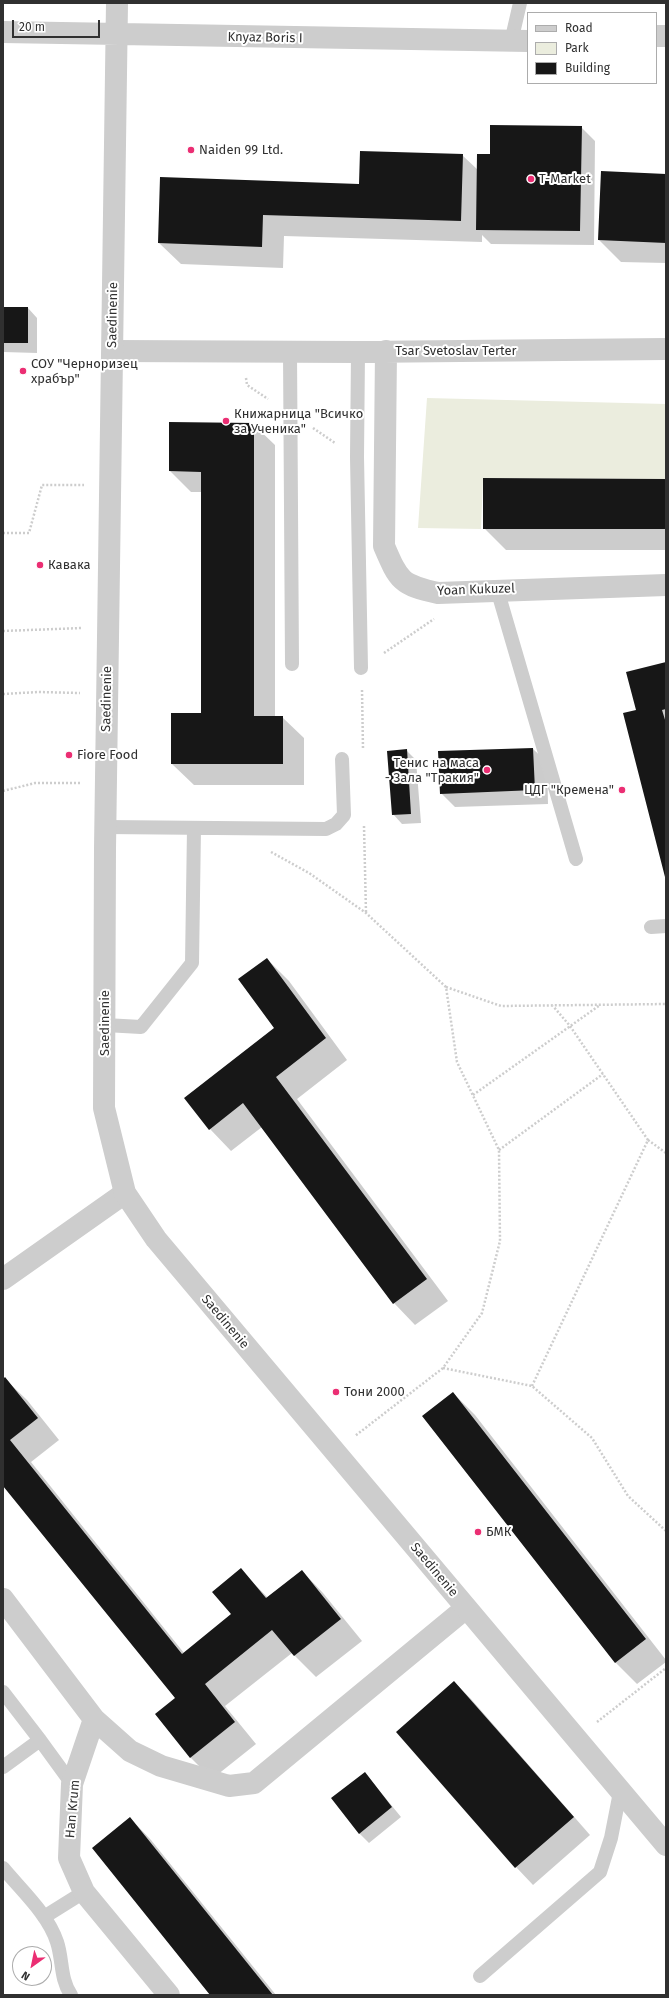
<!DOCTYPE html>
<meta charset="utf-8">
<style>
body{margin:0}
#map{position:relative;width:669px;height:1998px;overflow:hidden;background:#fff;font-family:"Fira Sans",sans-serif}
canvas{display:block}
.frame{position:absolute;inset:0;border:4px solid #303030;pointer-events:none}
.legend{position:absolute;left:527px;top:12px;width:130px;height:72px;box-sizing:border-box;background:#fff;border:1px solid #acacac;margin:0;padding:5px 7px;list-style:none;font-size:12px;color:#303030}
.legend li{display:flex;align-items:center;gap:8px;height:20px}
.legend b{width:20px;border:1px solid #acacac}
.north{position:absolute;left:12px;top:1946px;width:40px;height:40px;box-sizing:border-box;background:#fff;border:1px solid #acacac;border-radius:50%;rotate:213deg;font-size:11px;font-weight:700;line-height:16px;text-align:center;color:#303030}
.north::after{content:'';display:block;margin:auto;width:14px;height:18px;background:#eb2e73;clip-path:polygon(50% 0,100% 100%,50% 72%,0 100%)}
.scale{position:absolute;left:12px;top:20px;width:88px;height:18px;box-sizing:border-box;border:2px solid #303030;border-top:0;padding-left:5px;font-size:12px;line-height:14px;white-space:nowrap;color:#303030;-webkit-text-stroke:3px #fff;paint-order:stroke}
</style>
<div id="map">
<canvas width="669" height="1998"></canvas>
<div class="frame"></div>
<ul class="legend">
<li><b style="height:5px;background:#cdcdcd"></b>Road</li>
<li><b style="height:11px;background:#ebedde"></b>Park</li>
<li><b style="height:11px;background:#171717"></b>Building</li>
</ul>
<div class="north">N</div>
<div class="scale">20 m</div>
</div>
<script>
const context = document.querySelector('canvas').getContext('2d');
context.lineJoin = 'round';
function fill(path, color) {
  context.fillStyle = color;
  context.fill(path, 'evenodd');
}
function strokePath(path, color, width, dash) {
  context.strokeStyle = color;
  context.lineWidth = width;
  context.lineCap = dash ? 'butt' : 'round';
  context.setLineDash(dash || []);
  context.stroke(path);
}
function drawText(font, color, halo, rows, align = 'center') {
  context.font = font + ' "Fira Sans",sans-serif';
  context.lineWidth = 4;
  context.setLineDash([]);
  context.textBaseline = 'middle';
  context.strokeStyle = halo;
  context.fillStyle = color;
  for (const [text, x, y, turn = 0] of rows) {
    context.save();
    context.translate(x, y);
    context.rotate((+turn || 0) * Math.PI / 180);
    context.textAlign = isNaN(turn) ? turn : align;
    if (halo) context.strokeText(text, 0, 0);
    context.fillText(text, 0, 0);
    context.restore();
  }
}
const green = new Path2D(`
 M427 398 666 404V479L483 478 481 529 418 528Z`);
const shadow = new Path2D(`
 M581 127 595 141 594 245 491 244 482 235V242L284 236 283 268 181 264 159 243 462 155 478 170 491 155Z
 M666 175V263L621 262 599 240Z
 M3 307 28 308 37 318V353L3 352Z
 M253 424 275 445V717H282L304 738V785H194L172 764 202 714V492H191L170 471Z
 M666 480V550H506L484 528Z
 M666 663V875L624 714 637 711Z
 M533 749 547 762 548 804 455 807 441 793Z
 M407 751 416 760 421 823 402 824 393 814Z
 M267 959 289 981 347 1060 297 1099 448 1301 415 1325 394 1303 262 1127 231 1151 210 1129 275 1028Z
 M5 1379 27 1400 59 1440 31 1462 184 1653 232 1614 241 1570 268 1598 302 1571 323 1593 362 1641 316 1677 292 1653 225 1706 256 1744 212 1779 191 1758 156 1715 176 1698 3 1485V1381Z
 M453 1393 475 1415 666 1660V1662L637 1684 616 1663 424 1416Z
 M454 1682 471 1699 590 1835 533 1885 516 1867 397 1732Z
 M365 1773 401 1817 369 1843 359 1833Z
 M130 1818 151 1840 276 1995H212Z`);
const building = new Path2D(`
 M490 125 582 126 580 231 476 230 477 154H490Z
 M360 151 463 154 461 221 263 215 262 247 158 243 160 177 359 184Z
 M601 171 666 174V243L598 240Z
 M3 307H28V343H3Z
 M169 422 254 423V716H283V764H171V713H201V472L169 471Z
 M483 478 666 479V529H483Z
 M666 662V709L662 710 666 723 665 877 623 713 636 710 626 672Z
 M533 748 535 790 440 794 438 751Z
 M407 749 411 814 392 815 387 751Z
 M267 958 326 1038 276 1077 427 1279 393 1304 243 1103 209 1130 184 1098 274 1028 238 979Z
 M5 1377 38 1418 10 1440 182 1654 231 1614 212 1592 241 1568 266 1598 302 1570 341 1619 294 1656 272 1630 205 1684 235 1722 190 1758 155 1714 175 1698 3 1486V1379Z
 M453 1392 646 1639 615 1663 422 1416Z
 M454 1681 574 1817 515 1868 396 1732Z
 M365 1772 392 1807 359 1834 331 1798Z
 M130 1817 273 1995H210L92 1848Z`);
const path = new Path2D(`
 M246 378 247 385 268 399
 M313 428 335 443
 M3 533H29L42 485H84
 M3 631 82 628
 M384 653 434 619
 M362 690 363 749
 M3 694 38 692 80 693
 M3 791 35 783H80
 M364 826 366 913
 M271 852 309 873 366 913 446 987 457 1062 499 1150 500 1241 482 1313 443 1368 355 1436
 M446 987 501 1006 666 1004
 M473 1095 600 1005
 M648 1140 666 1153
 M499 1150 603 1074
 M443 1368 532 1386 592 1438 628 1496 666 1531
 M532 1386 648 1140 570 1026 553 1006
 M597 1722 666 1668`);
const service = new Path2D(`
 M511 42 520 3
 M290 352 292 664
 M358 352 357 457 361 668
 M497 589 576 859
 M105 827 326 829 336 824 344 815 342 759
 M651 927 666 926
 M105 1025 141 1027 192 963 194 828
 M3 1692 40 1740
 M3 1767 40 1740 72 1784
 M3 1868C21 1890 48 1914 57 1942 63 1960 60 1979 71 1995
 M44 1917 84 1892
 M480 1976 600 1872 611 1838 620 1792`);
const minor = new Path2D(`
 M113 351 358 352 666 349
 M386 351 384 546C399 581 401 585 438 593L666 585
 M3 1279 125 1193
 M3 1599 94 1719 72 1784 69 1858 84 1892 169 1995
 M94 1719 130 1751 161 1766 229 1786 254 1783 466 1608`);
const tertiary = new Path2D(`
 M117 3 105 848 104 1108 125 1193 156 1239 666 1845
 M3 32 528 41
 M656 36H666`);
const markers = [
 [191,150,4,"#eb2e73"],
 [531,179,4,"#eb2e73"],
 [23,371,4,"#eb2e73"],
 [226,421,4,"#eb2e73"],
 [40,565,4,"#eb2e73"],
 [69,755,4,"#eb2e73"],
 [487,770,4,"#eb2e73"],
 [622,790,4,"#eb2e73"],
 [336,1392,4,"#eb2e73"],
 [478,1532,4,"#eb2e73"]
];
const streetNames = [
 ["Knyaz Boris I",265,38,1],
 ["Saedinenie",113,315,-89],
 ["Tsar Svetoslav Terter",456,351],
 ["Yoan Kukuzel",476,590,-2],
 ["Saedinenie",107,699,-89],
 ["Saedinenie",105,1023,-90],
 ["Saedinenie",225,1322,50],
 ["Saedinenie",434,1570,50],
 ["Han Krum",73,1809,-85]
];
const poiNames = [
 ["Naiden 99 Ltd.",199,150],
 ["T-Market",539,179],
 ["СОУ \"Черноризец",31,364],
 ["храбър\"",31,379],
 ["Книжарница \"Всичко",234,414],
 ["за Ученика\"",234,429],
 ["Кавака",48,565],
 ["Fiore Food",77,755],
 ["Тенис на маса",479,763,"right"],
 ["- Зала \"Тракия\"",479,778,"right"],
 ["ЦДГ \"Кремена\"",614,790,"right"],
 ["Тони 2000",344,1392],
 ["БМК",486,1532]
];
fill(green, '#ebedde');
fill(shadow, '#0003');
fill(building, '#171717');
strokePath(path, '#cdcdcd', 2.5, [2, 2]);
strokePath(service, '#cdcdcd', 14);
strokePath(minor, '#cdcdcd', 22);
strokePath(tertiary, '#cdcdcd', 22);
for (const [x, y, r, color] of markers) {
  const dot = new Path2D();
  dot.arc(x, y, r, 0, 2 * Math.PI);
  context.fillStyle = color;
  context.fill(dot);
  strokePath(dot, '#fff', 1.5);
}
drawText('13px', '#303030', '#fff', streetNames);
drawText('13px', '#303030', '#fff', poiNames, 'left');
</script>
